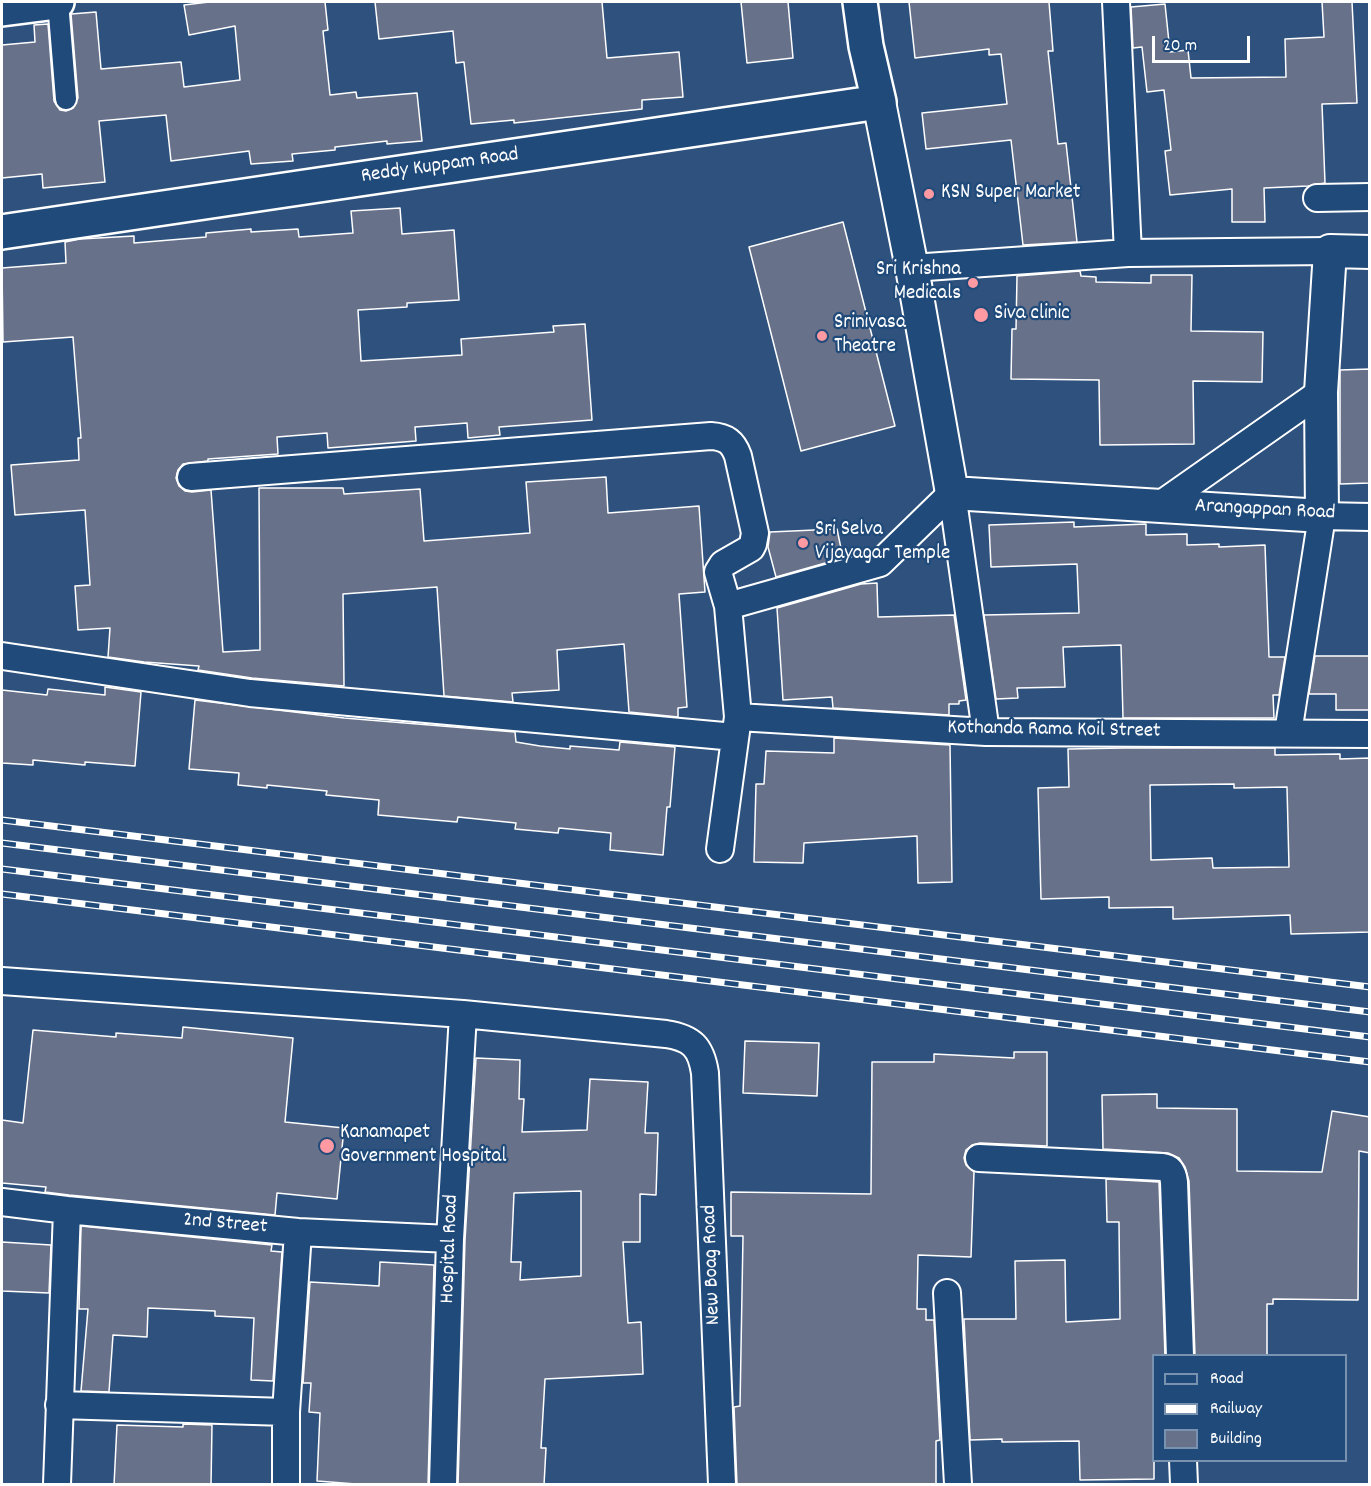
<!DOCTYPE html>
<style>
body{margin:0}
#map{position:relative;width:1371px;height:1486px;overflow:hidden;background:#2e527d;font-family:Dekko,sans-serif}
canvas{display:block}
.frame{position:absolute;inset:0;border:3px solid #fff;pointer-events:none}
.legend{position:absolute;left:1152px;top:1354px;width:195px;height:108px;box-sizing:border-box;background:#1f4a7a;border:2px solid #7992af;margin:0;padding:8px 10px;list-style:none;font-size:18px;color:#fff}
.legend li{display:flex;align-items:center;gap:12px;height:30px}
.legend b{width:30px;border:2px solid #7992af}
.scale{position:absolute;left:1152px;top:36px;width:98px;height:27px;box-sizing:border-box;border:3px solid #fff;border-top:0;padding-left:8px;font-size:18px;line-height:21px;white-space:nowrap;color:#fff;-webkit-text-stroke:4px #1f4a7a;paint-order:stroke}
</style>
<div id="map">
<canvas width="1371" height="1486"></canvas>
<div class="frame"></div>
<ul class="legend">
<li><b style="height:8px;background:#1f4a7a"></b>Road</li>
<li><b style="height:8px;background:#fff"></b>Railway</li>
<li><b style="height:16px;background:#68718a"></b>Building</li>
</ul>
<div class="scale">20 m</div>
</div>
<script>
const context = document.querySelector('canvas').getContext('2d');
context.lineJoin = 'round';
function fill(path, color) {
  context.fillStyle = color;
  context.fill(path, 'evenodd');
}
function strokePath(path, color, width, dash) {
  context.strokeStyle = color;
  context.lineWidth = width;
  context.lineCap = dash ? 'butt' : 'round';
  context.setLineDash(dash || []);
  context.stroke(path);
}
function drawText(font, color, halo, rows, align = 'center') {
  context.font = font + ' Dekko,sans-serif';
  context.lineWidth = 4.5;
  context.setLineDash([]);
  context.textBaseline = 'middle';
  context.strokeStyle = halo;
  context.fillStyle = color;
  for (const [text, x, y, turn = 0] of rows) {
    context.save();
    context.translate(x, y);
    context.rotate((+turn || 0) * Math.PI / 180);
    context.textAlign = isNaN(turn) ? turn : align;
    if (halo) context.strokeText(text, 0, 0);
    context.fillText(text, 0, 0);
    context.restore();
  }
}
const building = new Path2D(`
 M209 2H325L328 30 323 31 330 95 356 92 357 98 417 93 422 141 387 144V141L335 147V150L292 154 293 161 251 164 249 151 171 161 166 115 99 121 105 182 43 188 42 174 2 178V45L35 42 34 25 48 24 54 101 60 110 66 111 73 108 78 98 71 14 96 12 101 69 181 62 184 87 240 80 235 26 189 35 184 5Z
 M375 2H602L607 58 679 52 683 97 642 100V109L514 123V120L471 124 464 62 456 63 453 31 379 39Z
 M741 2H788L793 58 747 63Z
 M909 2H1049L1053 51H1048L1058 144 1066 143 1077 242 1023 245 1011 140 926 149 922 113 1007 104 1001 54 989 55V49L915 58Z
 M1322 2H1352L1357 103 1322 104 1325 183 1308 186 1264 188 1265 222H1232V189L1170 195 1165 151 1171 150 1164 90 1147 92 1142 47 1133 48 1131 7 1165 4 1170 52 1188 50 1191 78 1286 77 1285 39 1324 37Z
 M400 208 402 234 454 230 459 300 407 303V307L358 310 361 361 462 355 461 339 554 332 553 326 585 324 592 420 499 427 500 435 468 438 467 423 415 427 416 441 328 448 327 433 277 437 278 454 208 459V461L183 464 178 470 176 478 179 486 185 491 192 492 211 490 223 652 260 650 259 488H343L344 494 420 489 424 541 530 533 526 482 606 477 608 513 699 506 705 592 679 594 687 707 678 708V717L629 712 624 644 557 650 559 690 512 693 513 702 444 696 437 587 343 594 344 686 252 678 198 670 199 666 144 662 108 657 110 628 78 630 75 586 90 585 85 510 15 515 11 465 79 460 78 438H81L73 337 3 342 2 268 66 263 65 242 80 239 134 236V243L206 237V233L251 229V232L298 229 299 237 353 233 351 211Z
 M843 222 895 426 801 451 749 247Z
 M1080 271 1081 276 1096 277V282L1151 283V275H1192L1191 331 1263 332 1262 382 1193 381 1194 444 1100 445 1099 380 1011 379 1012 329H1016L1017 276Z
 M1370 369V483L1340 484V370Z
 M1074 522V527L1146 524V535L1187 534V545L1219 544V547L1265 545 1269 657H1285L1279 695H1273L1274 718H1123L1121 645 1063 647 1065 687 1017 688 1018 698 996 699 984 615 1079 613 1077 564 991 567 989 525Z
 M837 529 843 558 776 577 768 547 770 532Z
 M877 583 878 617 954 615 966 700 959 701V704H949V715L833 708 832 697 783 700 777 608 861 584Z
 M1315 656H1370V710H1336V694H1309Z
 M105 687 141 692 135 766 85 762V765L33 760V765L2 763V690L47 695 48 689 105 695Z
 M195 700 344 718 515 732 516 742 540 746 570 749V746L619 750 620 742 675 747 670 807H667L663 855 610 850 611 833 559 828 558 833 515 829 516 823 458 817 457 822 378 815 379 800 326 795 327 791 267 785V788L238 785 239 773 189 769Z
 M834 738 950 745 952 882 918 883 917 836 804 843 803 863 754 862 756 784H764L766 751 834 753Z
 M1124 748H1275V755L1340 754V759L1370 758V932L1291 934 1290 915 1173 919V907L1109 908V897L1041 899 1038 788 1069 787 1068 749ZM1234 784V788L1287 787 1289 867 1213 868 1212 858 1151 860 1150 785Z
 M183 1027 293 1038 285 1122 344 1128 337 1199 277 1193 275 1215 69 1195 45 1192 46 1187 2 1183V1120L23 1123 33 1030 116 1037V1033L182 1038Z
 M745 1041 819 1043 817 1096 743 1093Z
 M1014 1052H1047V1146L980 1143 972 1145 966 1150 964 1158 966 1165 974 1172 971 1257 918 1255 917 1309H926V1320H934L940 1440 936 1441V1485H737L734 1407 740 1406 743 1236H731V1192L871 1194 872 1062H934V1054L1014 1058Z
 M476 1058 520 1060 519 1099H524L522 1132 587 1130 590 1079 648 1082 645 1133H658L656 1195 640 1194V1242H623L628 1323 641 1322 643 1374 545 1379 541 1448H546L544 1485H458L465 1240ZM581 1191V1276L520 1280 521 1262H511L514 1193Z
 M1157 1094V1108L1237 1109V1171L1322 1172 1332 1111 1370 1117V1153L1359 1151 1358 1300 1273 1299V1304H1267V1356H1195L1189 1181 1185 1167 1179 1158 1168 1153 1103 1149 1102 1095Z
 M1106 1179 1159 1182 1165 1356H1154V1479L1080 1480 1079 1441 1002 1442V1439L970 1440 964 1319H1016L1015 1261 1065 1260 1066 1322 1120 1319 1119 1222H1107Z
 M81 1226 272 1245 271 1251 282 1252 273 1381 251 1380 254 1318 215 1316V1311L148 1308 147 1337 113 1335 109 1392 81 1391 88 1309H79Z
 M2 1242 51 1245 49 1293 2 1291Z
 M380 1262 434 1265 428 1485H369L317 1481 320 1413 309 1412 311 1383H303L310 1282 379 1286Z
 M183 1424 212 1425 211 1485H114L117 1425 183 1427Z`);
const pedestrian = new Path2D(`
 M58 2 66 99`);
const minor = new Path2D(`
 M1116 2 1128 253
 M1317 198 1370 197
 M912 268 1128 253 1330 251
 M191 477 711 436C726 437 733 442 738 456L755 533 753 544 751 548 723 564 718 572 728 606
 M952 493 986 732
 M1160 505 1321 392
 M2 656 250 693 735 737
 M738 717 986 732 1370 734
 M1288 733 1322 516 1370 517
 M720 849 738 717 728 606 880 563 952 493
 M2 981 463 1014 666 1034C692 1038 701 1047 705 1073L722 1484
 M979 1158 1162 1167C1171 1168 1173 1174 1174 1182L1180 1356
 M2 1202 67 1210 298 1232 450 1239
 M947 1293 958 1484
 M59 1405 286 1412
 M1183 1460 1184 1484
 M57 1484 67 1210
 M286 1484V1412L298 1232
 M443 1484 450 1239 463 1014`);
const tertiary = new Path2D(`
 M879 102 912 268 952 493 1322 516 1321 392 1330 251 1370 252`);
const secondary = new Path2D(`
 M2 9 57 2
 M2 232 879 102 866 46 860 2`);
const rail = new Path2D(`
 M2 820 1370 987
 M2 843 1370 1012
 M2 869 1370 1037
 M2 894 1370 1062`);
const markers = [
 [929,194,6,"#ff9aa2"],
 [973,283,6,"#ff9aa2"],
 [981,315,8,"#ff9aa2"],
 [822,336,6,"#ff9aa2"],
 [803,543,6,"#ff9aa2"],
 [327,1146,8,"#ff9aa2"]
];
const streetNames = [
 ["Reddy Kuppam Road",440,167,-8],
 ["Arangappan Road",1265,511,3],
 ["Kothanda Rama Koil Street",1054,731,1],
 ["2nd Street",225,1225,5],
 ["Hospital Road",451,1249,-88],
 ["New Boag Road",713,1265,-92]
];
const poiNames = [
 ["KSN Super Market",941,194],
 ["Sri Krishna",961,271,"right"],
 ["Medicals",961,295,"right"],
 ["Siva clinic",994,315],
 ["Srinivasa",834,324],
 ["Theatre",834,348],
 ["Sri Selva",815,531],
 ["Vijayagar Temple",815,555],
 ["Kanamapet",340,1134],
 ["Government Hospital",340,1158]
];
fill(building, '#68718a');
strokePath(building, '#fff', 1.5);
strokePath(pedestrian, '#fff', 24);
strokePath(minor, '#fff', 30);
strokePath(tertiary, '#fff', 36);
strokePath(secondary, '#fff', 38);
strokePath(pedestrian, '#1f4a7a', 20);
strokePath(minor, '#1f4a7a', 26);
strokePath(tertiary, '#1f4a7a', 32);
strokePath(secondary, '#1f4a7a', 33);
strokePath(rail, '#fff', 7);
strokePath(rail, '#1f4a7a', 4.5, [14]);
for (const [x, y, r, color] of markers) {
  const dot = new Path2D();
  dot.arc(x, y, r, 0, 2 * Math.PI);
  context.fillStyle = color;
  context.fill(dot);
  strokePath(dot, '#1f4a7a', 2);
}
drawText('21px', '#fff', '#1f4a7a', streetNames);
drawText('21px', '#fff', '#1f4a7a', poiNames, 'left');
</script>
